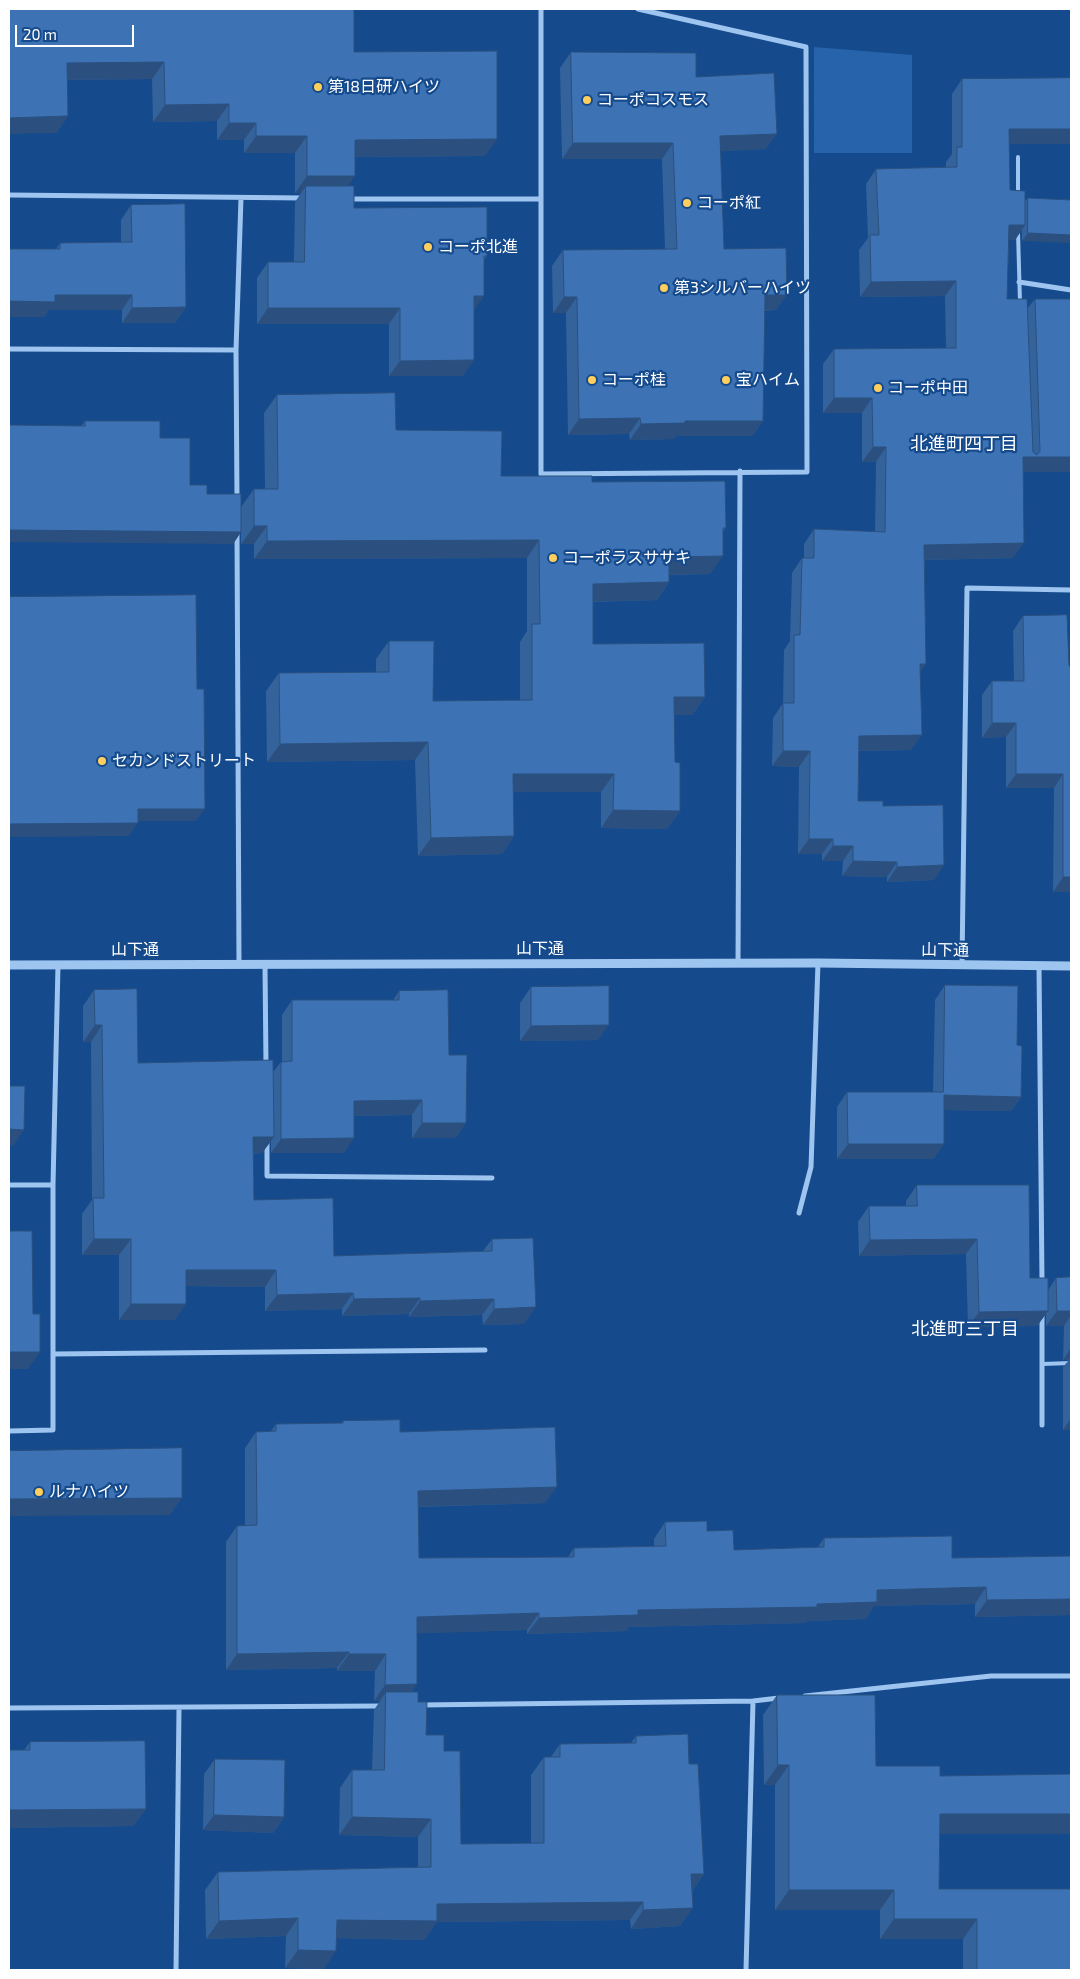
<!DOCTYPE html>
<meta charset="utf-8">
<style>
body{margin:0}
#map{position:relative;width:1080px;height:1979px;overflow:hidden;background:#154a8c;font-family:"Exo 2",sans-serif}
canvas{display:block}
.frame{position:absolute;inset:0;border:10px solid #fff;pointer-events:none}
.scale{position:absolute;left:15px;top:25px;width:119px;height:22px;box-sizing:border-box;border:2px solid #fff;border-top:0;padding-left:6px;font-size:15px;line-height:18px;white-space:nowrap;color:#fff;-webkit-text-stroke:4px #154a8c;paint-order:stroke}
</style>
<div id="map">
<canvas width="1080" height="1979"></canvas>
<div class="frame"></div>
<div class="scale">20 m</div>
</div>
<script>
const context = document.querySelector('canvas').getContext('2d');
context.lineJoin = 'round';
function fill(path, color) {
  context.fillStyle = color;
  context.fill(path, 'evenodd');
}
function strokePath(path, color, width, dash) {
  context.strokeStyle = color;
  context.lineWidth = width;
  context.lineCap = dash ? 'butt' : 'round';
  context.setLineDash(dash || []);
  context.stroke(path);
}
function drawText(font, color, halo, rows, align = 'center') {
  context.font = font + ' "Exo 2","Noto Sans JP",sans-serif';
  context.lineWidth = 4.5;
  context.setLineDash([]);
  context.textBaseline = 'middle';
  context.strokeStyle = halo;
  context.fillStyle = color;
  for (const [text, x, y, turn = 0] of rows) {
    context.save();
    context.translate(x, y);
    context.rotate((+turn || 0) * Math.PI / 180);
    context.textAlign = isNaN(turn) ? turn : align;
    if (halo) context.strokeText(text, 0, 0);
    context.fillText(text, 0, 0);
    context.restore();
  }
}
const green = new Path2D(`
 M814 47 912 55V153H814Z`);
const service = new Path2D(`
 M1018 157V195
 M1018 232 1020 303
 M1042 1364 1071 1363`);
const minor = new Path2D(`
 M541 9V474L807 472 806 47 638 9
 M9 195 303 198
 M349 199H541
 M1019 282 1071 290
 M9 349 236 350
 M237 500 236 350 241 198
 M237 531 239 965
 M738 964 740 471
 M962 965 967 588 1071 590
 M1039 965 1042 1282
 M265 966 266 1065
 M267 1141V1176L492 1178
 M9 1185H53
 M799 1213 811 1167 818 963
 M54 1354 485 1350
 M1042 1425V1313
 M9 1431 53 1430V1185L58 965
 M805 1696 991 1676H1071
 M421 1705 753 1701 779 1698
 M9 1708 382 1706
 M176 1970 179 1708
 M746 1970 753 1701`);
const tertiary = new Path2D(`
 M9 965 818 963 1071 966`);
const wall = new Path2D(`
 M9 9 354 52 485 156 355 157 348 186 354 208 487 256 484 260 474 312 463 376H389V324H257V278L268 262H294L295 202 301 193H295V153H244V140H217V121L153 122 152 79 67 80 68 116 56 133Z
 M571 52 696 77 766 149 720 151 724 249 776 310 764 311 763 421 752 436H676L674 439 630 440 629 434 568 435 566 313H553L552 266 563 250 665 249 662 159H562L560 68Z
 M962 79 1071 144H1009L1010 190 1025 201 1028 198 1071 200 1022 241V230L1015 240H1009L1007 299 1027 309 1035 299 1071 472H1023L1013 558 925 560 920 672 911 750 859 751 858 801 883 806 934 880 887 882V877L842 876 843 861H822V854H798L799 767 772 766 773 718 783 703 784 650 790 641 792 573 802 558H804V544L814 529 875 532 876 462H862V413H823V364L834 349 946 348 945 296 860 297 859 250 868 238 866 184 876 169 946 167V162L952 154V94Z
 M131 205 186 307 175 323H122V310H49L44 317 56 249 60 243 121 242V220Z
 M277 395 396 430 501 476 592 482 726 528 723 531 710 574 669 575V582L657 600 593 602V644L705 697 692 715H674L675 762 680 811 667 829 601 828V792H513L514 836 502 854 418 856 415 760 267 762 266 691 279 673H376V659L389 641 433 701 520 700V642L527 631V558L254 559V544H241V532L233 544 81 426 85 421 160 438 190 485 207 494 241 507 254 489H265L264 413Z
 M1023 616 1069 666H1071V892H1053L1054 788H1006V737L982 738V695L992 681H1014L1013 631Z
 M945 985 1017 1045 1021 1097 1011 1111 944 1110 934 1159H837V1107L847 1092H933L935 1000Z
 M531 987 598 1040 520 1041V1003Z
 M94 990 138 1063 273 1072 281 1062H282V1015L292 1000H393L399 991 449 1055 456 1138H412V1115L354 1116 344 1153H271V1141L262 1153 253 1154 254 1200 334 1256 483 1251 492 1239 524 1324 483 1325 482 1315 409 1317V1314L342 1316V1309L265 1311V1287L186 1286 175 1320H119V1255H82V1214L92 1200 91 1042H83V1006Z
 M917 1185 1030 1278 1048 1290 1056 1278 1071 1277V1430H1063V1367L1069 1360H1063L1064 1326H1046V1314L1037 1326 968 1327 966 1254 859 1256 858 1222 869 1206H906V1201Z
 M343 1421 400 1432 545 1503 418 1507 419 1558 568 1557 574 1548 654 1546V1539L665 1522 707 1531 734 1550 818 1547 824 1538 952 1558 1071 1556V1615L975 1617V1604L874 1606 866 1619 807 1621 805 1623 629 1627 626 1631 527 1634V1630L417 1633 412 1692 418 1702 426 1735 444 1751 461 1844 531 1843V1775L544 1757H551L560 1744 631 1743 636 1736 689 1764 704 1874 692 1891 680 1926 631 1929 630 1920 437 1922 424 1940 337 1938 324 1969 285 1968 286 1936 206 1939 205 1890 218 1872 418 1867V1837L339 1835 340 1788 352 1770H372L374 1710 380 1701H374L375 1671H337V1668L226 1670V1542L237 1526 245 1525V1448L256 1432 271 1431 276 1424 341 1423Z
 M777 1695 876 1766 940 1776 1071 1774V1834H940L939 1889 1071 1970H963V1939H880V1910H775V1785H764L763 1715Z
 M30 1742 146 1809 133 1826 9 1828V1750H24Z
 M215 1759 284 1817 273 1833 203 1830 204 1774Z`);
const shadedWall = new Path2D(`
 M164 62 152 79 55 80 67 63Z
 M229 104 217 121 153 122 165 105Z
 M68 116 56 133 9 134V118Z
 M229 123H256L244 140H217Z
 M1009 129H1071V144H999Z
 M777 134 766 149 709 152 720 136Z
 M256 136H307L295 153H244Z
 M497 139 485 156 343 157 355 140Z
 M573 143H673L662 159H562Z
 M307 176H355L343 193 306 186 301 193H295Z
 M1009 225H1025L1015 240H999Z
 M1028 233 1071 235V243L1022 241Z
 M956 281 945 296 860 297 871 282Z
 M55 295H132L122 310H49L44 317H9V301Z
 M765 295H787L776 310 754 311Z
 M474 296H484L473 312Z
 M564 297H577L566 313H553Z
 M186 307 175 323H122L132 308Z
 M268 308H400L389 324H257Z
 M474 360 463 376H389L400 361Z
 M834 398H872L862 413H823Z
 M640 418 629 434 568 435 579 419Z
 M685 421H763L752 436H676L674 439 630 440 641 424Z
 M873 447H886L876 462H862Z
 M1023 457H1071V472H1012Z
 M254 526H267L254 544H241Z
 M9 530 241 532 233 544 9 542Z
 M539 540 527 558 254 559 267 541Z
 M1024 543 1013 558 914 560 924 545Z
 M723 556 710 574 656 575 669 557Z
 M669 582 657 600 580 602 593 584Z
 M920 664H926L915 679Z
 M674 697H705L692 715H662Z
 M992 723H1016L1006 737 982 738Z
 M922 735 911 750 849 751 859 736Z
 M428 742 415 760 267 762 280 744Z
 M783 751H810L799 767 772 766Z
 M513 774H614L601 792H500Z
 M1016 774H1063L1054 788H1006Z
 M138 809H205L196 821H129Z
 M613 810 680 811 667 829 601 828Z
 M138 823 129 836 9 837V824Z
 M514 836 502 854 418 856 431 838Z
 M809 839H833L822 854H798Z
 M833 846H853L843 861H822Z
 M853 861 897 862 887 877 842 876Z
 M944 865 934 880 887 882 897 867Z
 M1063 877H1071V892H1053Z
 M95 1025H102L91 1042H83Z
 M609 1025 598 1040 520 1041 531 1026Z
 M944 1095 1021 1097 1011 1111 933 1110Z
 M422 1100 412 1115 343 1116 354 1101Z
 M422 1123H466L456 1138H412Z
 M9 1129 24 1130 13 1146 9 1145Z
 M253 1137H274L262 1153 242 1154Z
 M354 1138 344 1153H271L281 1139Z
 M848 1144H944L934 1159H837Z
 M94 1239H131L119 1255H82Z
 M977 1239 966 1254 859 1256 870 1240Z
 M186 1270H276L265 1287 175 1286Z
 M353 1293 342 1309 265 1311 277 1295Z
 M420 1298 409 1314 342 1316 354 1299Z
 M494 1299 482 1315 409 1317 420 1301Z
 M131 1304H186L175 1320H119Z
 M536 1307 524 1324 483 1325 494 1309Z
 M1048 1311 1037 1326 968 1327 979 1312Z
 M1057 1311H1071V1315L1064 1326H1046Z
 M1071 1348V1356L1069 1360H1063Z
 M9 1352H40L28 1369H9Z
 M1071 1418V1430H1063Z
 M557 1487 545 1503 406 1507 418 1491Z
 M182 1498 170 1515 9 1516V1499Z
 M986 1587 975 1604 874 1606 866 1619 807 1621 805 1623 629 1627 626 1631 527 1634 539 1618 638 1610 817 1604 877 1590Z
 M1071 1599V1615L975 1617 987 1600Z
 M539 1613 527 1630 405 1634 417 1617Z
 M349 1652 337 1668 226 1670 237 1654Z
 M349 1654H386L375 1671H337Z
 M417 1684 405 1701 386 1692 380 1701H374L385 1685Z
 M778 1765H789L775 1785H764Z
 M146 1809 133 1826 9 1828V1810Z
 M940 1814H1071V1834H926Z
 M214 1815 284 1817 273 1833 203 1830Z
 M352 1817 431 1819 418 1837 339 1835Z
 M691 1874H704L691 1892Z
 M789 1890H894L880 1910H775Z
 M643 1902 630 1920 437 1922 424 1940 324 1938 337 1920 437 1904Z
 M693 1908 680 1926 631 1929 643 1910Z
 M298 1918 286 1936 206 1939 219 1921Z
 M894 1919H977L963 1939H880Z
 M298 1950 336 1951 324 1969 285 1968Z`);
const building = new Path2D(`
 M9 9H354V52L497 51V139L355 140V176H307V136H256V123H229V104L165 105 164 62 67 63 68 116 9 118Z
 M571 52 696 53V77L774 73 777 134 720 136 724 249 786 248 787 295H765L763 421H685V423L641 424 640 418 579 419 577 297H564L563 250 677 249 673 143H573Z
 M1071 78V129H1009L1010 190 1025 191V225H1009L1007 299H1027L1033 452 1037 455 1040 451 1035 299H1071V457H1023L1024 543 924 545 926 664H920L922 735 859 736 858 801H883V806L943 805 944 865 897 867V862L853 861V846H833V839H809L810 751H783V703H794V635H800L802 558H814V529L885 532 886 447H873L872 398H834V349L956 348V281L871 282 870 235H879L876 169 957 167V147H962V79Z
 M306 186H354V208L487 207V256H484V296H474V360L400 361V308H268V262H304Z
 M1028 198 1071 200V235L1028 233Z
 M185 204 186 307 132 308V295H55V302L9 301V249H60V243L132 242 131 205Z
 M395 393 396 430 502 431 501 476H592V482L725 481 726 528H723V556L669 557V582L593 584V644L704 643 705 697H674L675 762 680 763V811L613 810 614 774H513L514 836 431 838 428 742 280 744 279 673 389 672V641H434L433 701 532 700V624H540L539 540 267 541V526H254V489H278L277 395Z
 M85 421H160V438H190V485H207V494H241V532L9 530V425L85 426Z
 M196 595 197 689H204L205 809H138V823L9 824V597Z
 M1067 615 1069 666H1071V877H1063V774H1016V723H992V681H1024L1023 616Z
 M945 985 1018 986 1017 1045 1022 1046 1021 1097 944 1095V1144H848L847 1092H943Z
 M609 986V1025L531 1026V987Z
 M137 989 138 1063 273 1060 274 1137H253L254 1200 333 1198 334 1256 492 1251V1239L533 1238 536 1307 494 1309V1299L420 1301V1298L354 1299 353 1293 277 1295 276 1270H186V1304H131V1239H94L93 1198H104L102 1025H95L94 990Z
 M448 990 449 1055H467L466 1123H422V1100L354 1101V1138L281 1139V1062L292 1061V1000H399V991Z
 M9 1086H25L24 1130 9 1129Z
 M917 1185H1029L1030 1278H1048V1311L979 1312 977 1239 870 1240 869 1206H917Z
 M9 1231H32L33 1314H40V1352H9Z
 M1071 1277V1311H1057L1056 1278Z
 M400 1420V1432L555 1427 557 1487 418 1491 419 1558 574 1557V1548L666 1546 665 1522 707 1521V1531L733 1530 734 1550 824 1547V1538L952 1536V1558L1071 1556V1599L987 1600 986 1587 877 1590V1602L817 1604V1607L638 1610V1615L539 1618V1613L417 1617V1684L385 1685 386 1654H349V1652L237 1654V1526L257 1525 256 1432 276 1431V1424L343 1423V1421Z
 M182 1448V1498L9 1499V1451Z
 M386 1692H418V1702H427L426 1735H444V1751H460L461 1844 544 1843V1757H560V1744L636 1743V1736L688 1734 689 1764H698L704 1874H691L693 1908 643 1910V1902L437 1904V1921L337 1920 336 1951 298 1950V1918L219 1921 218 1872 431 1867V1819L352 1817V1770H384Z
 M777 1695H875L876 1766H940V1776L1071 1774V1814H940L939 1889H1071V1970H977V1919H894V1890H789V1765H778Z
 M145 1741 146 1809 9 1810V1750H30V1742Z
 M215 1759 285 1760 284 1817 214 1815Z`);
const markers = [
 [318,87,5,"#ffcf5d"],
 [587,100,5,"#ffcf5d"],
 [687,203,5,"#ffcf5d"],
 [428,247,5,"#ffcf5d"],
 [664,288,5,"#ffcf5d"],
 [592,380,5,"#ffcf5d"],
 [726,380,5,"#ffcf5d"],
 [878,388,5,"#ffcf5d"],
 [553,558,5,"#ffcf5d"],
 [102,761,5,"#ffcf5d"],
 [39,1492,5,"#ffcf5d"]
];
const poiNames = [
 ["第18日研ハイツ",328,87],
 ["コーポコスモス",597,100],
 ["コーポ紅",697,203],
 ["コーポ北進",438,247],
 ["第3シルバーハイツ",674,288],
 ["コーポ桂",602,380],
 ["宝ハイム",736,380],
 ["コーポ中田",888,388],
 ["コーポラスササキ",563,558],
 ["セカンドストリート",112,761],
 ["ルナハイツ",49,1492]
];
const streetNames = [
 ["山下通",540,949],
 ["山下通",135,950],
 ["山下通",945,950,1]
];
const neighbourhoodNames = [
 ["北進町四丁目",964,444],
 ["北進町三丁目",965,1329]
];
fill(green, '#2763ab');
strokePath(service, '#9ec4f0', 4);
strokePath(minor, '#9ec4f0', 5);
strokePath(tertiary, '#9ec4f0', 9);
fill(wall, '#34639c');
fill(shadedWall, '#2b507f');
fill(building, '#3d73b5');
strokePath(building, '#2b507f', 1);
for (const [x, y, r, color] of markers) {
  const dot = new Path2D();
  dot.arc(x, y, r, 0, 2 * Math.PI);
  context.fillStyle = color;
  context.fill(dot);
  strokePath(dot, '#154a8c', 2);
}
drawText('16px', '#fff', '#154a8c', poiNames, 'left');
drawText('16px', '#fff', '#154a8c', streetNames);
drawText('18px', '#fff', '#154a8c', neighbourhoodNames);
</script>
